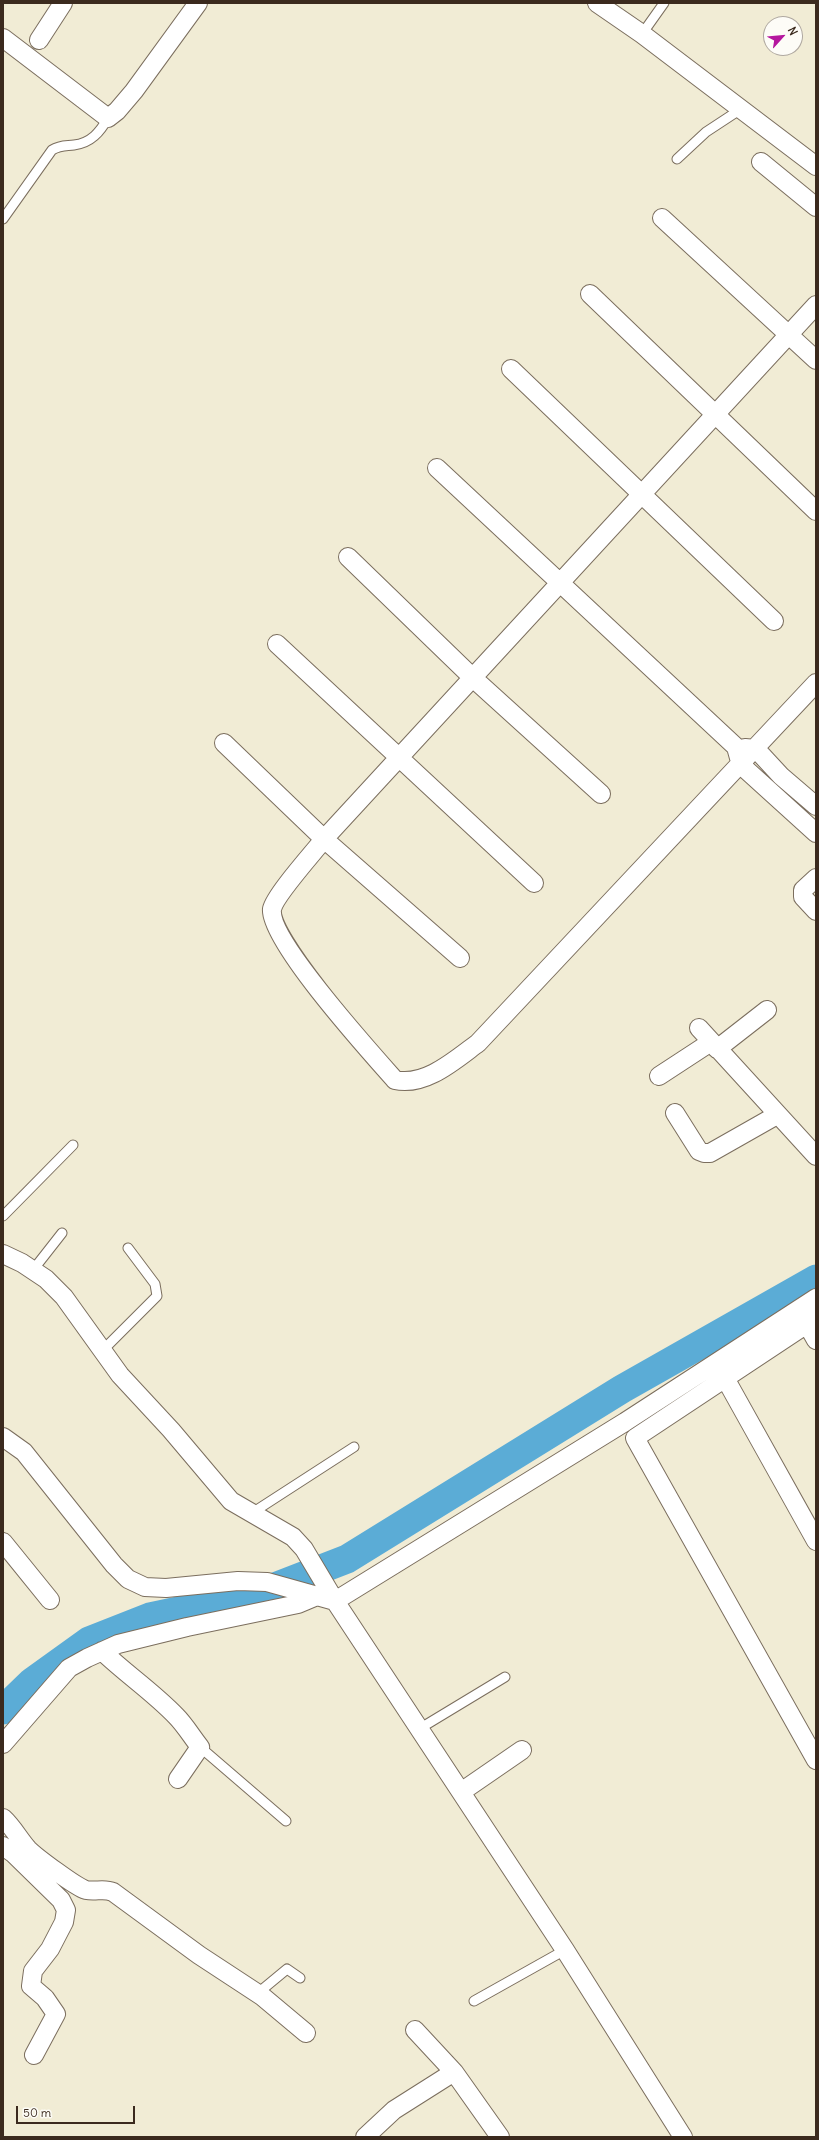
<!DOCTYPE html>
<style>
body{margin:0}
#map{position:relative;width:819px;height:2140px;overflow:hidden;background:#f1ecd5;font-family:Delius,sans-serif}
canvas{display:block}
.frame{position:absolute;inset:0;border:4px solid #3b2a1e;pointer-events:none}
.north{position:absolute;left:763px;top:16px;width:40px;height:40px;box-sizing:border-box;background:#fdfcf7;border:1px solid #afa8a0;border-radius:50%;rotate:63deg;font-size:11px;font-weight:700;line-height:16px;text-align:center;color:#3b2a1e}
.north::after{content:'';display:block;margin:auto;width:14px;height:18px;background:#b5179e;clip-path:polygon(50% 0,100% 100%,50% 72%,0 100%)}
.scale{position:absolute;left:16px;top:2106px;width:119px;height:18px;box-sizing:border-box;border:2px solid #3b2a1e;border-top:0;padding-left:5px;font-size:12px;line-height:14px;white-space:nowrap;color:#3b2a1e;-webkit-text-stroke:3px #fdfcf7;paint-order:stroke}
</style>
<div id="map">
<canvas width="819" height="2140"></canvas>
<div class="frame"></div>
<div class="north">N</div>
<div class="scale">50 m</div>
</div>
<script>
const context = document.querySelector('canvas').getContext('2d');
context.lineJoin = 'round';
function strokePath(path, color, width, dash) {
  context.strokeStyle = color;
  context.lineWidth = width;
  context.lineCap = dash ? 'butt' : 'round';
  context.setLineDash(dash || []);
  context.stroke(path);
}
const river = new Path2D(`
 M3 1710 32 1682 89 1641 150 1617 254 1595 347 1559 622 1389 816 1279`);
const lane = new Path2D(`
 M642 34 664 3
 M677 159 706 132 741 109
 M3 219 52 150C60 145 65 146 74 145 91 143 100 132 108 118
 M3 1216 73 1145
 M33 1270 62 1233
 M103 1350 157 1296 155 1284 128 1248
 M252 1513 354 1447
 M419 1729 505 1677
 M200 1747 286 1821
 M258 1993 287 1969 300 1978
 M474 2001 565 1950`);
const street = new Path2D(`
 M597 3 642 34 816 166
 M3 38 108 118 117 111 134 91 198 3
 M39 40 63 3
 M761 162 816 207
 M662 218 816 360
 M590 294 816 511
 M816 305 324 839C314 852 275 895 272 909 268 939 372 1054 395 1080 425 1087 455 1060 478 1043L816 683
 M511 369 774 621
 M437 468 736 747 741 765 816 833
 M348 557 473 678 601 794
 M277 644 534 883
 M224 743 324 839 460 958
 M745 748 756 749 781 776 816 806
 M816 878 803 890V897L816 911
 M699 1028 816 1156
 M717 1049 767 1010
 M659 1076 711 1042
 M675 1113 699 1151 704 1153H710L777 1115
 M3 1254 22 1263 46 1279 64 1297 120 1375 171 1430 231 1501 293 1537 304 1549 335 1601 625 1422 816 1298
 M816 1318 635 1438 816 1760
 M807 1324 816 1340
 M725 1378 816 1541
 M3 1437 24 1452 114 1565 128 1579 145 1587 166 1588 238 1581 267 1582 335 1601 565 1950 683 2137
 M3 1542 50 1600
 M102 1651C126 1674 153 1692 176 1716 185 1725 192 1737 200 1747L178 1779
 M3 1744 69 1668 87 1658 118 1644 187 1627 298 1604 317 1596
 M461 1792 522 1750
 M3 1818C13 1827 19 1839 28 1849 36 1857 76 1887 86 1890 96 1892 104 1888 113 1892L199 1955 263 1997 306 2033
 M3 1846 14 1854 61 1900 66 1910 64 1922 50 1949 33 1971 31 1986 45 1998 56 2014 34 2055
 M415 2030 454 2072 500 2137
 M365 2137 394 2110 454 2072`);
strokePath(river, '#5bacd6', 29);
strokePath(lane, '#7b6e5e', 11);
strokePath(street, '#7b6e5e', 20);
strokePath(lane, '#fff', 9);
strokePath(street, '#fff', 18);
</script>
